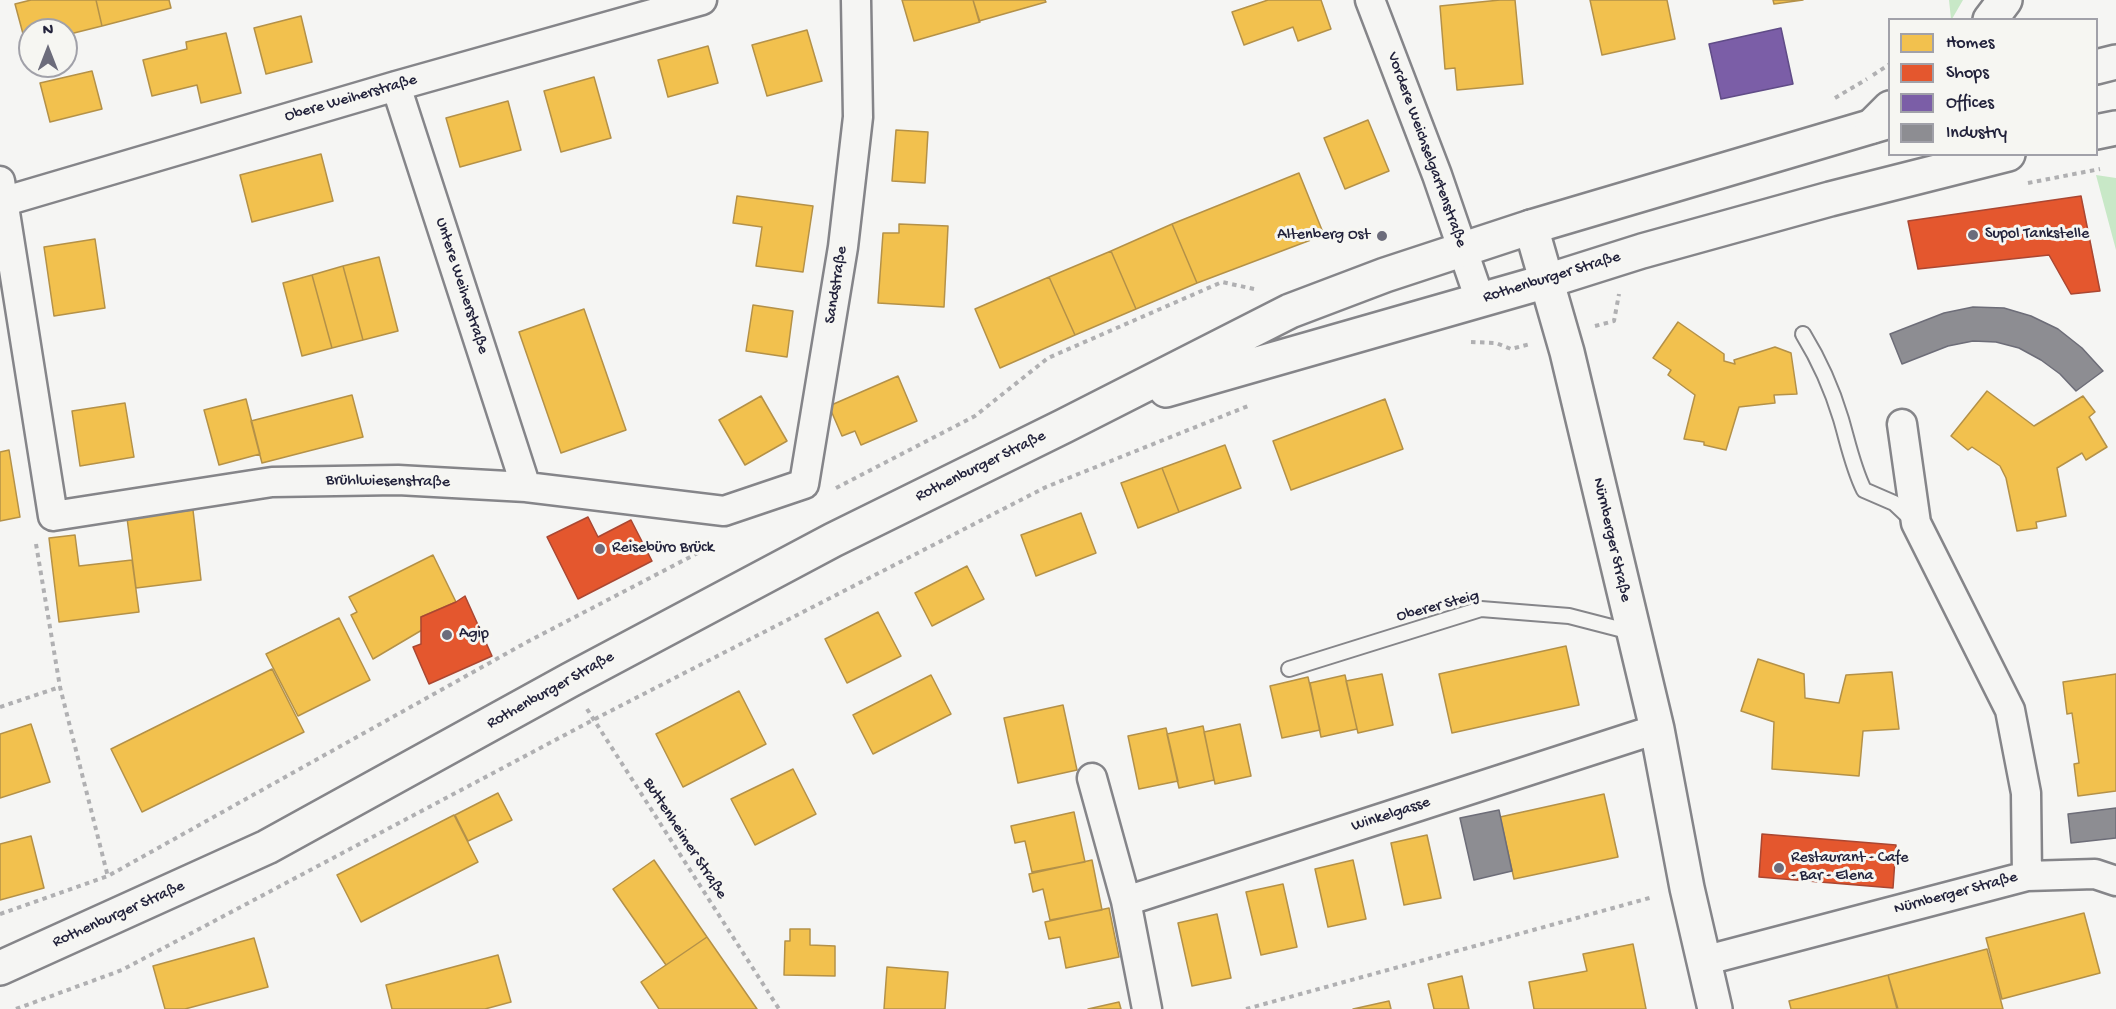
<!DOCTYPE html>
<meta charset="utf-8">
<style>
body{margin:0}
#map{position:relative;width:2116px;height:1009px;overflow:hidden;background:#f5f5f3;font-family:"Gochi Hand",sans-serif}
canvas{display:block}
.legend{position:absolute;left:1888px;top:18px;width:210px;height:138px;box-sizing:border-box;background:#f6f6f2;border:2px solid #a1a1a9;margin:0;padding:8px 10px;list-style:none;font-size:18px;color:#22223b}
.legend li{display:flex;align-items:center;gap:12px;height:30px}
.legend b{width:30px;border:2px solid #a1a1a9}
.north{position:absolute;left:18px;top:18px;width:60px;height:60px;box-sizing:border-box;background:#f6f6f2;border:2px solid #a1a1a9;border-radius:50%;rotate:0deg;font-size:16px;font-weight:700;line-height:24px;text-align:center;color:#22223b}
.north::after{content:'';display:block;margin:auto;width:21px;height:27px;background:#6c6c7b;clip-path:polygon(50% 0,100% 100%,50% 72%,0 100%)}
</style>
<div id="map">
<canvas width="2116" height="1009"></canvas>
<ul class="legend">
<li><b style="height:16px;background:#f2c14e"></b>Homes</li>
<li><b style="height:16px;background:#e4572e"></b>Shops</li>
<li><b style="height:16px;background:#7b5ea7"></b>Offices</li>
<li><b style="height:16px;background:#8d8d92"></b>Industry</li>
</ul>
<div class="north">N</div>
</div>
<script>
const context = document.querySelector('canvas').getContext('2d');
context.lineJoin = 'round';
function fill(path, color) {
  context.fillStyle = color;
  context.fill(path, 'evenodd');
}
function strokePath(path, color, width, dash) {
  context.strokeStyle = color;
  context.lineWidth = width;
  context.lineCap = dash ? 'butt' : 'round';
  context.setLineDash(dash || []);
  context.stroke(path);
}
function drawText(font, color, halo, rows, align = 'center') {
  context.font = font + ' "Gochi Hand",sans-serif';
  context.lineWidth = 6;
  context.setLineDash([]);
  context.textBaseline = 'middle';
  context.strokeStyle = halo;
  context.fillStyle = color;
  for (const [text, x, y, turn = 0] of rows) {
    context.save();
    context.translate(x, y);
    context.rotate((+turn || 0) * Math.PI / 180);
    context.textAlign = isNaN(turn) ? turn : align;
    if (halo) context.strokeText(text, 0, 0);
    context.fillText(text, 0, 0);
    context.restore();
  }
}
const green = new Path2D(`
 M1949 0H1963L1952 19H1951Z
 M2096 175 2116 178V250Z`);
const homes = new Path2D(`
 M31 0H96L102 26 66 35V30H30V44L26 45 15 4Z
 M96 0H169L171 8 102 26Z
 M902 0H973L980 22 914 41Z
 M973 0H1045L1046 2 979 21Z
 M1268 0H1321L1331 29 1298 41 1293 27 1244 45 1232 12Z
 M1500 0H1515L1523 84 1457 90 1455 68 1445 69 1440 6Z
 M1590 0H1667L1675 39 1602 55Z
 M1773 0H1803L1774 4Z
 M301 16 312 62 266 74 254 28Z
 M807 30 822 81 767 96 752 45Z
 M226 33 241 93 201 103 197 85 152 96 143 60 187 49 186 42Z
 M708 46 718 83 668 97 658 60Z
 M92 71 102 109 50 122 40 83Z
 M594 77 611 138 561 152 544 91Z
 M508 101 521 150 460 167 446 118Z
 M1368 120 1389 171 1345 189 1324 138Z
 M896 130 928 132 925 183 892 181Z
 M321 154 333 201 252 222 240 175Z
 M1299 173 1324 235 1197 283 1172 224Z
 M737 196 813 206 803 272 756 266 762 227 733 223Z
 M899 224 948 226 944 307 878 303 883 233H899Z
 M1172 224 1197 283 1136 309 1111 251Z
 M95 239 105 308 54 316 44 247Z
 M1111 251 1136 309 1075 335 1049 277Z
 M379 257 398 331 363 340 343 266Z
 M343 266 363 340 332 348 312 275Z
 M312 275 332 348 302 356 283 283Z
 M1049 277 1075 335 1000 368 975 309Z
 M753 305 793 311 787 357 746 351Z
 M584 309 626 430 561 453 519 332Z
 M1678 322 1724 354V361L1735 364 1734 360 1775 347 1791 353 1797 394 1774 395 1775 403 1739 407 1726 450 1704 445V442L1684 439 1695 395 1668 375 1671 370 1653 358Z
 M898 376 917 421 861 445 855 431 842 436 829 406Z
 M1987 391 2034 426 2083 396 2095 412 2089 417 2107 447 2086 460 2082 453 2057 468 2066 516 2036 522 2037 528 2017 531 2006 478 2000 466 1972 447 1968 450 1951 436Z
 M352 395 363 437 262 463 251 421Z
 M761 396 787 441 745 465 719 420Z
 M246 399 260 454 219 465 204 410Z
 M1385 399 1403 449 1291 490 1273 441Z
 M125 403 134 457 80 466 72 411Z
 M1225 445 1241 488 1179 512 1162 468Z
 M9 450 20 517 0 521V452Z
 M1162 468 1179 512 1138 528 1121 483Z
 M193 510 201 580 136 588 127 518Z
 M1081 513 1096 553 1036 576 1021 535Z
 M75 535 79 566 132 560 139 612 59 622 49 538Z
 M433 555 456 602 421 617 422 630 373 659 351 615 357 612 349 597Z
 M967 566 984 599 932 626 915 593Z
 M878 612 901 656 847 683 825 639Z
 M339 618 370 680 298 716 266 654Z
 M1566 646 1579 705 1452 733 1439 674Z
 M1758 659 1804 674 1805 698 1839 703 1846 675 1892 672 1899 729 1863 731 1859 776 1772 769 1774 722 1741 711Z
 M272 669 304 732 142 812 111 749Z
 M1382 674 1393 725 1358 733 1346 681Z
 M2116 674V791L2078 796 2074 764 2079 763 2072 713 2067 714 2063 682Z
 M931 675 951 714 873 754 853 715Z
 M1345 675 1357 729 1321 737 1310 683Z
 M1308 677 1320 730 1282 738 1270 686Z
 M739 691 766 744 683 787 656 734Z
 M1063 705 1077 770 1018 783 1004 718Z
 M31 724 50 782 0 798V734Z
 M1240 724 1251 776 1215 784 1204 732Z
 M1203 726 1214 780 1179 788 1167 734Z
 M1166 728 1178 781 1139 789 1128 736Z
 M793 769 816 814 755 845 731 799Z
 M498 793 512 820 468 841 455 815Z
 M1604 794 1618 857 1514 879 1500 817Z
 M1074 812 1085 862 1032 872 1025 841 1015 843 1011 826Z
 M454 815 478 862 361 922 337 875Z
 M1427 835 1441 898 1404 905 1391 843Z
 M31 836 44 888 0 900V844Z
 M654 860 707 937 666 965 613 889Z
 M1092 860 1102 910 1050 920 1043 889 1033 892 1029 874Z
 M1353 860 1366 919 1328 927 1315 869Z
 M1283 884 1297 947 1261 955 1246 892Z
 M1109 908 1119 957 1066 968 1060 937 1049 939 1045 922Z
 M2084 913 2100 973 2002 999 1986 938Z
 M1217 914 1231 978 1192 986 1178 923Z
 M790 929H810V945L835 946V976L784 975 785 941H790Z
 M707 937 757 1009H659L641 982Z
 M254 938 268 987 185 1009H165L153 966Z
 M1633 944 1646 1009H1534L1529 982 1587 971 1583 954Z
 M1987 949 2003 1009H1898L1888 975Z
 M498 955 511 1002 485 1009H392L386 985Z
 M887 967 948 972 945 1009H884Z
 M1888 975 1897 1009H1791L1789 1001Z
 M1462 976 1469 1009H1434L1428 984Z
 M1389 1001 1391 1009H1353Z
 M1119 1002 1121 1009H1088Z`);
const shops = new Path2D(`
 M2081 196 2100 291 2071 294 2049 255 1918 269 1908 221Z
 M588 517 598 537 631 520 652 561 578 599 547 537Z
 M465 596 492 656 429 684 413 647 421 644V617L456 602Z
 M1762 834 1896 845 1893 888 1759 877Z`);
const offices = new Path2D(`
 M1781 28 1793 84 1721 99 1709 44Z`);
const industry = new Path2D(`
 M1973 307 2004 308 2031 316 2058 329 2082 348 2103 371 2076 391 2060 374 2041 360 2019 348 1996 342 1973 341 1948 346 1902 364 1890 334 1944 313Z
 M2116 808V838L2071 843 2068 814Z
 M1499 810 1512 871 1474 880 1460 818Z`);
const path = new Path2D(`
 M1873 75 1890 64
 M1835 98 1867 79
 M2028 183 2100 169
 M1595 326 1614 321 1619 294
 M1471 342 1496 343 1511 349 1530 344
 M836 488 975 416 1048 358 1222 282 1254 289
 M36 544 60 687 108 877
 M0 707 60 687
 M587 709 779 1009
 M0 914 108 876 527 642 715 544
 M16 1009 122 970 593 720 1046 487 1248 406
 M1246 1009 1653 897`);
const service = new Path2D(`
 M1803 334C1819 360 1832 389 1841 419 1848 443 1853 468 1864 490L1894 503 1912 520
 M1289 669 1481 609 1569 616 1631 632`);
const minor = new Path2D(`
 M1370 0 1437 175 1480 300
 M396 86 526 487
 M0 181 53 516 272 482 398 480 526 487 724 511 804 484 843 247 858 117 856 0
 M2 202 396 86 702 0
 M1092 778 1126 901
 M2027 876 2095 874 2116 881
 M1703 961 2027 876 2026 793 2010 710 1916 523 1902 424
 M1147 1009 1126 901 1657 729`);
const tertiary = new Path2D(`
 M1531 227 1567 352 1657 729 1687 888 1715 1009`);
const secondary = new Path2D(`
 M2096 67 2116 62
 M2096 132 2116 128
 M1166 390 1547 281 1642 251 1830 199 2008 154
 M0 968 267 847 570 680 833 540 1064 426 1290 311 1385 275 1531 227 1890 121`);
const primary = new Path2D(`
 M1990 20 2005 0
 M1872 126 1890 108`);
const markers = [
 [1973,235,6,"#6c6c7b"],
 [1382,236,6,"#6c6c7b"],
 [600,549,6,"#6c6c7b"],
 [447,635,6,"#6c6c7b"],
 [1779,868,6,"#6c6c7b"]
];
const streetNames = [
 ["Obere Weiherstraße",351,99,-16],
 ["Vordere Weichselgartenstraße",1426,150,70],
 ["Rothenburger Straße",1552,278,-17],
 ["Sandstraße",837,285,-81],
 ["Untere Weiherstraße",461,286,72],
 ["Rothenburger Straße",981,467,-26],
 ["Brühlwiesenstraße",388,482,1],
 ["Nürnberger Straße",1611,540,77],
 ["Oberer Steig",1438,607,-15],
 ["Rothenburger Straße",551,691,-29],
 ["Winkelgasse",1391,815,-18],
 ["Buttenheimer Straße",684,839,57],
 ["Nürnberger Straße",1956,894,-15],
 ["Rothenburger Straße",119,915,-24]
];
const poiNames = [
 ["Supol Tankstelle",1985,235],
 ["Altenberg Ost",1370,236,"right"],
 ["Reisebüro Brück",612,549],
 ["Agip",459,635],
 ["Restaurant - Cafe",1791,859],
 ["- Bar - Elena",1791,877]
];
fill(green, '#c8e8c7');
fill(homes, '#f2c14e');
strokePath(homes, '#b49148', 1.5);
fill(shops, '#e4572e');
strokePath(shops, '#aa4732', 1.5);
fill(offices, '#7b5ea7');
strokePath(offices, '#604c87', 1.5);
fill(industry, '#8d8d92');
strokePath(industry, '#6d6d78', 1.5);
strokePath(service, '#858589', 18);
strokePath(minor, '#858589', 33);
strokePath(tertiary, '#858589', 38);
strokePath(secondary, '#858589', 38);
strokePath(primary, '#858589', 38);
strokePath(path, '#b0b0b2', 4, [4.5, 4.5]);
strokePath(service, '#f5f5f3', 14);
strokePath(minor, '#f5f5f3', 28);
strokePath(tertiary, '#f5f5f3', 33);
strokePath(secondary, '#f5f5f3', 33);
strokePath(primary, '#f5f5f3', 33);
for (const [x, y, r, color] of markers) {
  const dot = new Path2D();
  dot.arc(x, y, r, 0, 2 * Math.PI);
  context.fillStyle = color;
  context.fill(dot);
  strokePath(dot, '#f6f6f2', 2);
}
drawText('16px', '#22223b', '#f6f6f2', streetNames);
drawText('16px', '#22223b', '#f6f6f2', poiNames, 'left');
</script>
